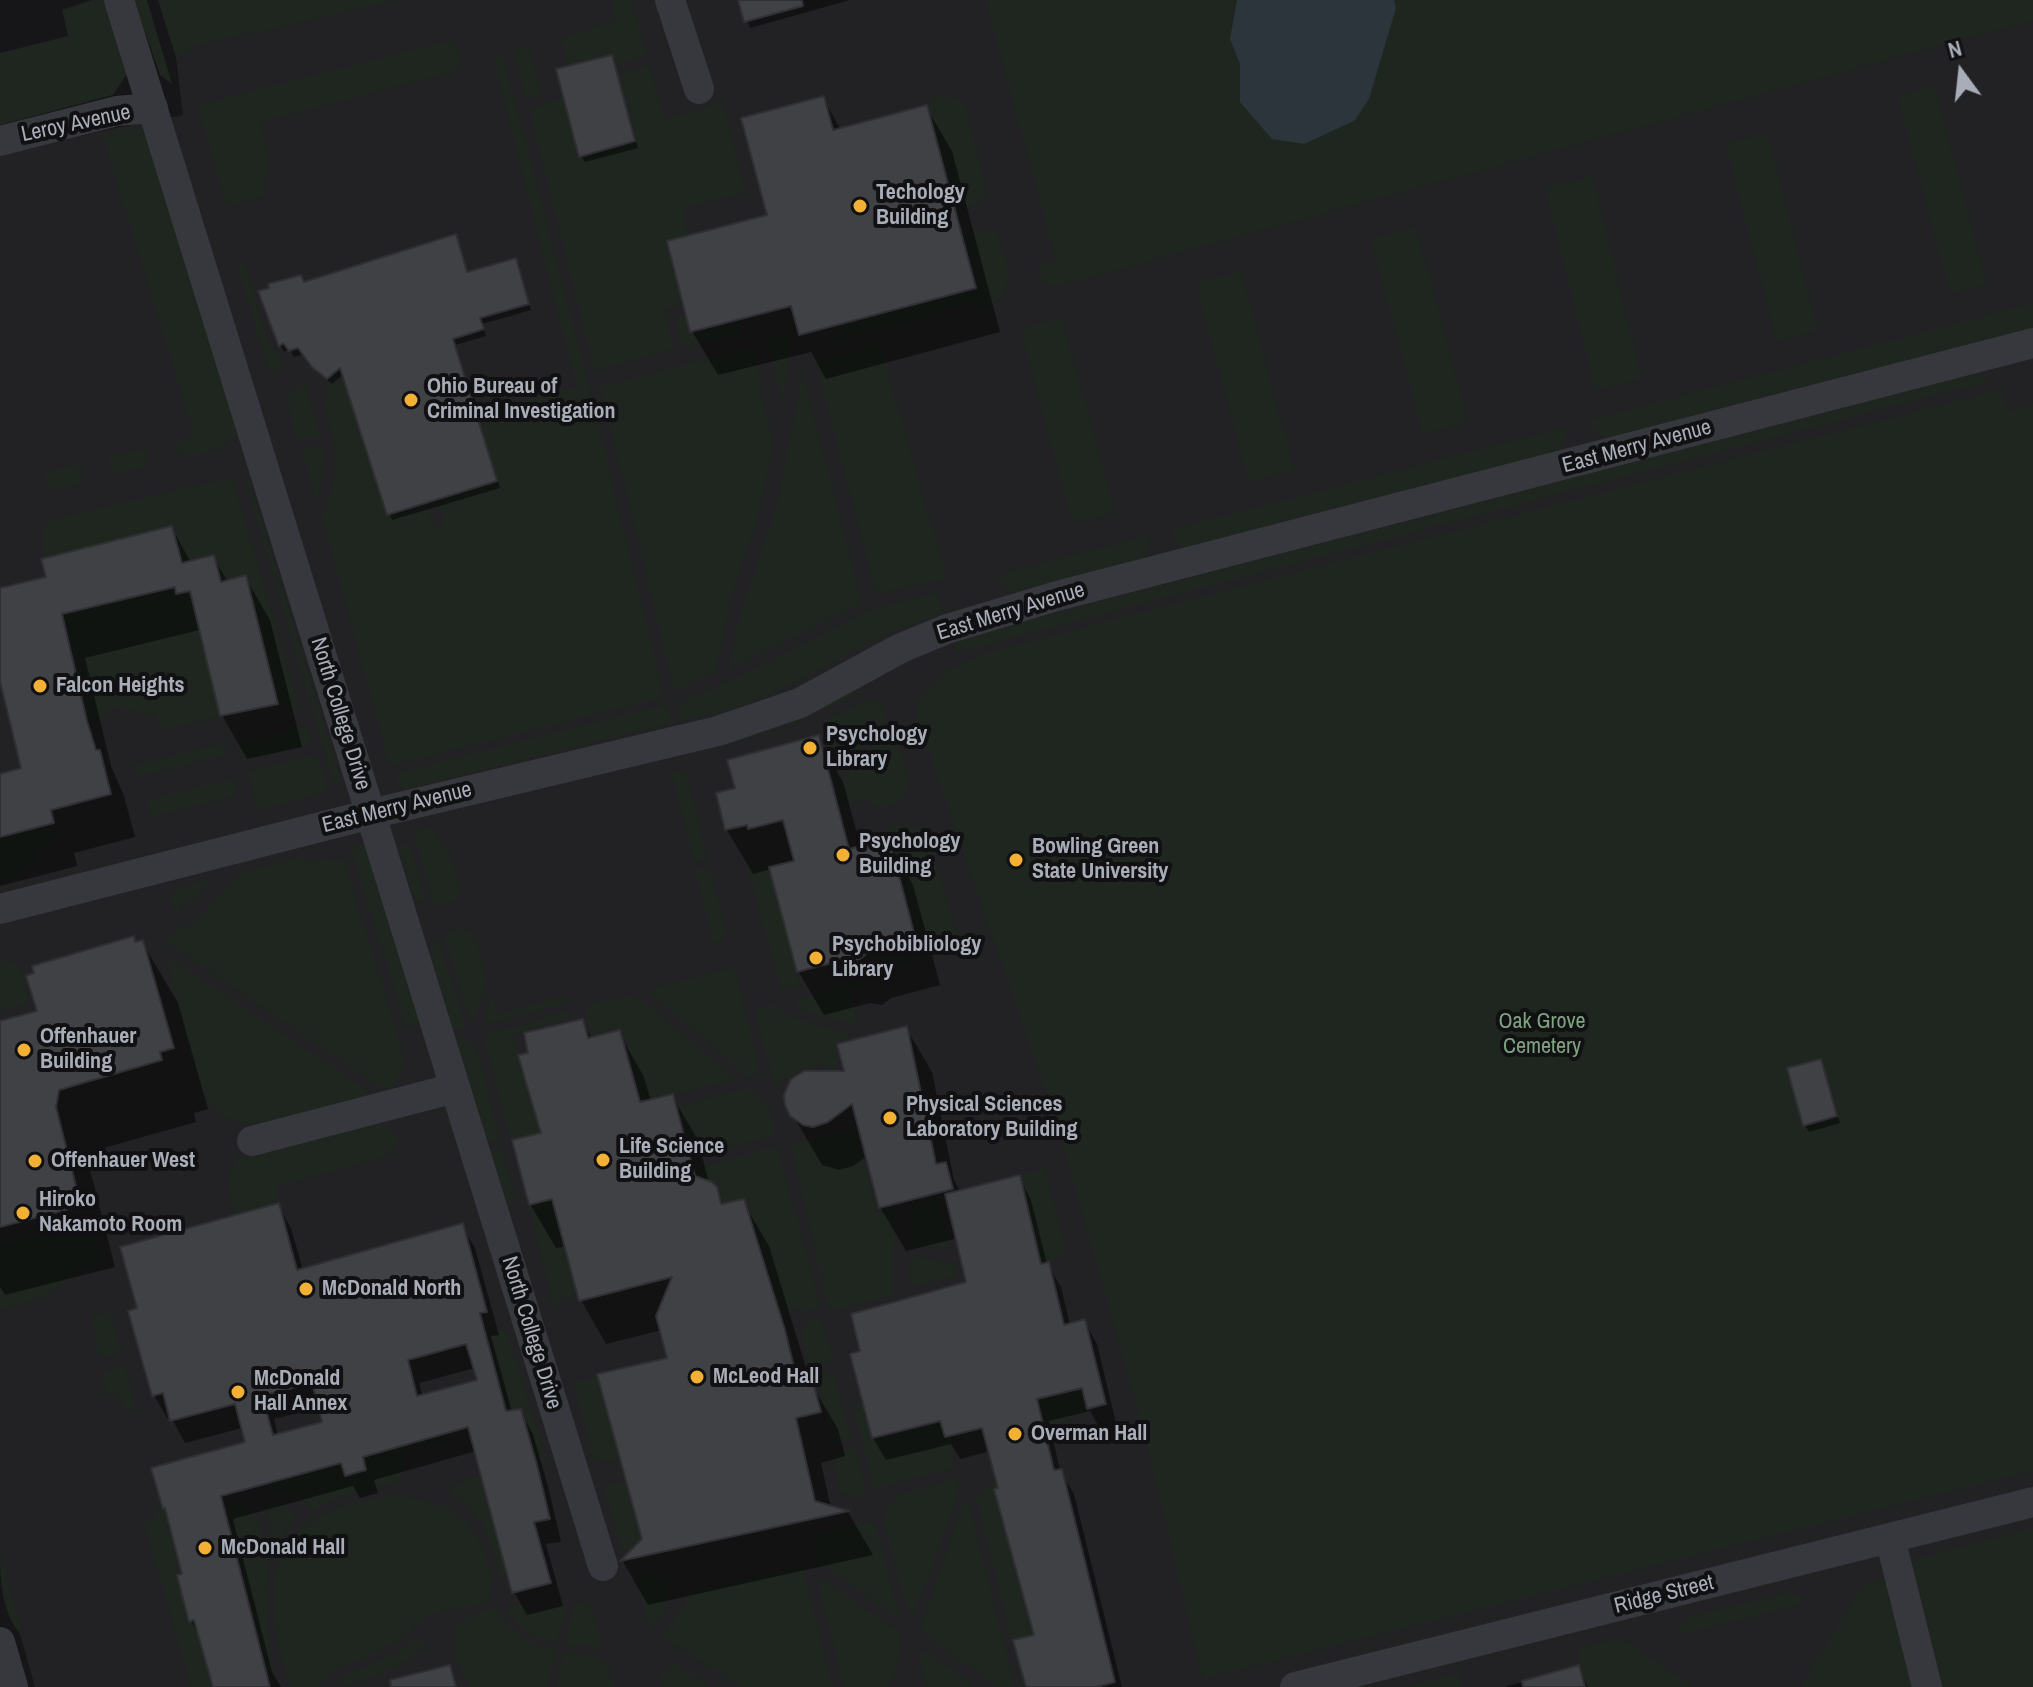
<!DOCTYPE html>
<style>
body{margin:0}
#map{position:relative;width:2033px;height:1687px;overflow:hidden;background:#161618;font-family:"Archivo Narrow",sans-serif}
canvas{display:block}
.north{position:absolute;left:1921px;top:32px;width:80px;height:80px;-webkit-text-stroke:6px #111113;paint-order:stroke;rotate:345deg;font-size:22px;font-weight:700;line-height:32px;text-align:center;color:#a8adb8}
.north::after{content:'';display:block;margin:auto;width:28px;height:36px;background:#a8adb8;clip-path:polygon(50% 0,100% 100%,50% 72%,0 100%)}
</style>
<div id="map">
<canvas width="2033" height="1687"></canvas>
<div class="north">N</div>
</div>
<script>
const context = document.querySelector('canvas').getContext('2d');
context.lineJoin = 'round';
function fill(path, color) {
  context.fillStyle = color;
  context.fill(path, 'evenodd');
}
function strokePath(path, color, width, dash) {
  context.strokeStyle = color;
  context.lineWidth = width;
  context.lineCap = dash ? 'butt' : 'round';
  context.setLineDash(dash || []);
  context.stroke(path);
}
function drawText(font, color, halo, rows, align = 'center') {
  context.font = font + ' "Archivo Narrow",sans-serif';
  context.lineWidth = 8;
  context.setLineDash([]);
  context.textBaseline = 'middle';
  context.strokeStyle = halo;
  context.fillStyle = color;
  for (const [text, x, y, turn = 0] of rows) {
    context.save();
    context.translate(x, y);
    context.rotate((+turn || 0) * Math.PI / 180);
    context.textAlign = isNaN(turn) ? turn : align;
    if (halo) context.strokeText(text, 0, 0);
    context.fillText(text, 0, 0);
    context.restore();
  }
}
const built = new Path2D(`
 M158 0H2033V1687H35L0 1564V156L101 131 183 115 176 57Z`);
const green = new Path2D(`
 M92 0H108L129 71 113 95 0 125V53L68 36 62 10Z
 M134 0H147L172 84 160 75Z
 M158 0H389V2L198 45 176 57Z
 M611 0H630L647 55 615 65 611 55 568 66 561 38 614 20Z
 M985 0H2033V20L1053 287 1044 283 1037 267 1056 261Z
 M450 40 460 53 457 71 259 122 269 162 263 197 227 206 197 107 212 101Z
 M529 47 540 95 525 99 513 51Z
 M502 53 589 386 662 690 661 698 403 763H389L322 519 333 483 334 439 322 396 329 393 326 380 340 368 386 514 426 502 434 528 445 524 437 500 497 481 478 420 518 409 517 402 577 387 492 55Z
 M649 65 664 119 722 103 745 193 685 208 687 236 667 241 683 304 664 310 674 349 594 371 529 109 564 97 580 156 635 141 617 74Z
 M1934 86 1987 284 1950 293 1897 96Z
 M946 94 964 103 988 194 974 206 955 211 927 105 935 97Z
 M131 126 147 132 240 428C228 451 208 452 184 457L178 452 175 444 194 435 102 135Z
 M1767 133 1818 330 1776 341 1725 143Z
 M1592 176 1642 378 1595 390 1545 188Z
 M1416 227 1468 422 1422 434 1371 239Z
 M989 229 998 234C1006 262 1020 293 986 308L981 301 841 339 837 325 976 288 962 236Z
 M244 261 267 341 284 362 271 376 236 264Z
 M1241 271 1294 470 1249 482 1195 283Z
 M2033 303V329L1613 440 1598 435 1590 423 1593 419Z
 M686 314 691 332 738 319 741 333 690 347 682 344 675 318Z
 M1062 318 1115 513 1072 524 1020 329Z
 M784 334 791 338 783 404 766 340Z
 M879 344 947 579 884 592 874 589 817 365 823 360Z
 M752 347 773 445 760 512 729 603 717 669 678 691 673 685 600 387Z
 M1975 373 1993 380 955 653 954 639Z
 M802 374 861 597 858 605 734 666 730 662 739 616 779 496Z
 M304 382 321 438 296 441 286 397Z
 M2002 389 2007 412 2033 404V1471L1203 1679 1140 1418 1055 1119 916 716 915 702 950 669 988 652Z
 M1562 428 1566 431 1565 441 1556 453 1193 550 1180 545 1171 532 1172 529Z
 M323 446 322 474 316 501 301 448Z
 M143 449 148 455 143 468 116 473 110 465V456Z
 M77 464 82 469 83 478C76 488 56 492 46 486L44 473Z
 M232 477 299 708 286 712 278 704 246 575 221 582 214 555 182 563 172 526 45 558C42 541 37 532 52 519Z
 M244 477 250 483 339 775V781L332 778Z
 M1145 536 1150 540 1148 552 1139 561 1018 593 1006 590 1000 580 1001 574Z
 M175 587 177 594 190 591 220 716 161 730 156 713 147 715 145 710 136 713 134 709 124 712 122 706 109 710 110 716 87 721 62 614Z
 M937 592 942 614 872 641 763 698 732 709 682 721 678 707 683 700 733 680 872 610Z
 M847 692 860 693 797 722 720 748 718 743Z
 M873 699 880 704 888 719 841 766 838 764 827 719Z
 M662 705 667 707 670 724 406 789 398 786 396 775 401 772Z
 M307 726 311 743 243 761 239 744Z
 M892 727 908 777C910 798 891 812 872 805L868 798 837 805 831 783 842 780Z
 M224 743 227 755 136 777 133 765Z
 M318 754 327 785 325 792 259 810 257 808 248 772Z
 M678 770 686 775 707 855 705 859 694 862 671 772Z
 M233 778 238 795 151 817 146 800Z
 M54 823 55 838 37 850 19 875 0 880V837Z
 M909 824 917 827 927 837 962 949 879 968 873 958 890 827Z
 M431 825 430 828 448 849 460 892 456 900 434 905 414 838 418 829Z
 M366 843 421 1023 410 1027 404 1022 350 847Z
 M408 843 427 905 413 896 397 847Z
 M305 856 307 863 328 858 330 861 343 858 402 1050C405 1066 400 1082 385 1090L166 941 164 937 185 925 190 928 240 873Z
 M767 861 797 972 798 986 780 988 748 867Z
 M706 866 709 868 727 936 725 940 718 942 712 940 695 870Z
 M205 880 208 881V884L191 906 185 903 175 915 180 920 173 924 174 903 167 899 179 888Z
 M463 928 472 933 487 979 477 1016 469 1018 443 934Z
 M438 937 466 1028 453 1031 430 955Z
 M0 956 19 966 30 1003 0 1011Z
 M175 961 366 1089 367 1096 262 1123C197 1128 195 1066 182 1018L186 1016 184 1011H180L167 962Z
 M734 967 760 1074 748 1077 647 990Z
 M867 977 869 985 849 989 859 1026 803 1011 793 1001Z
 M491 993 498 1014 565 996 567 1004 484 1024Z
 M625 996 642 1000 737 1080 645 1100 639 1094 622 1028 591 1034 584 1006Z
 M775 1004 784 1014 848 1034 849 1038 834 1044 839 1068 831 1071 822 1064C802 1068 788 1074 775 1089L754 1009Z
 M569 1011V1017L512 1035 541 1133 512 1140 509 1136 483 1035Z
 M467 1037 479 1056 500 1139 485 1143 454 1040Z
 M747 1088 768 1105 775 1132 771 1136 688 1156 677 1107Z
 M364 1126H385L400 1141 390 1155 276 1187 279 1203 234 1215 227 1177 236 1159Z
 M855 1129 877 1212 895 1207 894 1295 833 1311 828 1307 824 1289 826 1288 823 1273H820L791 1145Z
 M769 1147 776 1148 779 1153 820 1306 802 1312 800 1306 780 1316 744 1199 665 1217 693 1171Z
 M502 1148 515 1196 513 1202 505 1203 488 1151Z
 M1044 1168 1066 1252 1049 1262 999 1274 1019 1175Z
 M938 1197 950 1250 910 1244 912 1203Z
 M552 1199 577 1294 559 1299 561 1305 553 1307 529 1205Z
 M89 1222 98 1226 94 1227 95 1230 99 1229 100 1234 94 1237 99 1255 47 1296 0 1309V1245L29 1237 33 1241 34 1236Z
 M911 1256 953 1263 956 1276 910 1287Z
 M110 1312 121 1353 99 1358 91 1317Z
 M821 1318 833 1361 810 1368 800 1331 804 1330 806 1322Z
 M501 1330 507 1332 547 1463 537 1465 521 1409 506 1411 486 1335Z
 M125 1366 136 1409 125 1412 119 1393 107 1397 102 1371Z
 M833 1372 851 1439 833 1444 815 1377Z
 M598 1376 620 1458 606 1462 594 1457 572 1382Z
 M1082 1388 1087 1409 1053 1428 1045 1429 1037 1399Z
 M863 1402 872 1438 940 1421 945 1437 972 1431 950 1446 954 1467 875 1489 872 1485 854 1409 856 1404Z
 M443 1434V1441L407 1449 400 1481 327 1501 313 1512C300 1490 280 1489 256 1487L341 1463 346 1476 366 1470 363 1457Z
 M852 1448 856 1450 866 1494 855 1498 840 1490 832 1457 833 1453Z
 M472 1476 481 1477 507 1575 501 1577C488 1537 486 1516 448 1491Z
 M955 1479 959 1493 939 1546H934L938 1550 914 1615 908 1612 886 1535 891 1531 885 1530 883 1519 896 1495Z
 M626 1480 643 1544 622 1551 603 1486Z
 M996 1480 998 1488 995 1489 1034 1635 1014 1641 1026 1687H1020L1021 1678 976 1499Z
 M966 1494 1014 1685V1687H997L920 1631Z
 M397 1495 442 1504 467 1522 485 1553 493 1583 488 1601 463 1610 454 1608 430 1615 394 1643 362 1660 337 1668 317 1687H290L276 1639 275 1633 281 1629 274 1628C273 1608 273 1588 276 1568H283L278 1564C296 1514 350 1501 397 1495Z
 M258 1501 283 1503 296 1517 275 1544 267 1514Z
 M231 1503 245 1505C265 1524 268 1555 269 1582H266L265 1591 268 1592 267 1623 273 1669 266 1670 223 1506Z
 M165 1508 182 1574 178 1575 190 1622 194 1620 212 1684 209 1687H191L143 1521 155 1517 154 1512Z
 M868 1522 875 1524 900 1619 818 1561 814 1535Z
 M2033 1528V1687H1937L1904 1570 1921 1557Z
 M0 1555 23 1636C3 1619 0 1581 0 1555Z
 M802 1565 832 1687H741L672 1642 661 1639 689 1597 697 1591Z
 M666 1570C674 1602 670 1602 653 1628L647 1622 635 1578Z
 M818 1576 898 1632C905 1651 895 1669 888 1687H844L817 1580Z
 M1889 1577 1918 1687H1800L1863 1585Z
 M1792 1592 1805 1599 1791 1607 1685 1633 1674 1628 1689 1617Z
 M525 1602 528 1613 567 1604 557 1643C535 1640 516 1628 506 1608Z
 M580 1603H585L591 1609 602 1642 597 1647 565 1645 574 1607Z
 M488 1609 500 1610C509 1637 533 1641 556 1652L547 1687H470L454 1657 458 1653 454 1649 457 1640 453 1631 470 1615Z
 M416 1639 427 1647 382 1674 344 1687 342 1676 399 1652Z
 M1621 1639 1696 1687H1585L1579 1665V1647Z
 M923 1651 929 1653 976 1687H927L918 1657Z
 M563 1653 602 1658 616 1687H556Z
 M671 1660 712 1687H663L659 1674 669 1671Z
 M1459 1673 1463 1687H1405H1406Z`);
const water = new Path2D(`
 M1237 0H1394L1396 8 1369 99 1354 121 1304 144 1272 139 1240 102V64L1230 39Z`);
const shadow = new Path2D(`
 M740 0H850L750 28Z
 M611 57 638 148 585 162 581 156Z
 M823 98 841 130 926 107 952 151 1000 332 826 379 811 352 718 375 692 331 770 217Z
 M455 236 468 274 515 261 531 310 482 324 486 336 455 345 500 488 392 520 344 374 332 384 318 373 303 354 294 357 289 348 284 352 274 333 304 284Z
 M172 528 191 563 213 557 228 582 245 577 270 620 302 747 247 759 222 715 199 630 85 658 111 766 124 796 135 837 74 853 77 866 0 886V776L24 770 0 679V590L48 578Z
 M818 738 843 782 861 848 888 841 913 885 940 985 891 998 882 1005 870 1003 824 1015 798 971 771 869 753 874 727 830 718 794 737 789Z
 M142 942 178 1003 208 1109 194 1113 196 1122 93 1151 90 1170 115 1267 5 1295 0 1287V1023L39 1012 136 944Z
 M582 1021 592 1039 619 1033 644 1077 651 1101 672 1096 698 1140 709 1183 725 1206 743 1202 769 1246 811 1384 838 1429 845 1456 821 1463 831 1508 848 1512 873 1555 648 1605 623 1562 644 1539 669 1360 662 1330 606 1344 581 1300 567 1246 556 1248 530 1204 544 1134 531 1054Z
 M906 1028 932 1072 954 1180 961 1192 1019 1177 1031 1200 1047 1264 1061 1287 1070 1325 1084 1321 1097 1344 1117 1427 1101 1431 1090 1411 1049 1421 1060 1471 1074 1494 1122 1687H1028L1036 1636 991 1451 960 1459 951 1444 886 1460 873 1438 853 1355 862 1352 969 1283 958 1238 906 1251 880 1207 867 1156 853 1166 839 1170 822 1165 787 1105 847 1073Z
 M1820 1061 1840 1123 1809 1132 1805 1125Z
 M278 1205 291 1228 303 1270 462 1226 475 1248 499 1335 491 1336 512 1412 520 1411 533 1434 549 1490 561 1542 546 1544 563 1606 527 1615 514 1592 476 1451 374 1480 378 1493 360 1498 353 1486 233 1519 272 1672 281 1687H211L215 1685 201 1639 191 1621 184 1575 169 1515 248 1443 242 1428 185 1443 171 1417 167 1418 154 1395 139 1309ZM475 1368 479 1382 423 1397 419 1383ZM321 1407 325 1423 278 1436 274 1419Z
 M1578 1668 1588 1687H1507V1686Z`);
const building = new Path2D(`
 M738 0H802L803 6 744 22Z
 M612 55 635 141 579 157 556 69Z
 M824 96 833 130 927 105 976 288 799 335 791 306 690 332 667 241 767 215 741 118Z
 M456 234 467 272 516 258 529 304 480 318 484 329 453 339 497 481 387 515 340 368 327 379 312 367 298 348 289 351 283 343 279 347 258 291 269 288 268 284 301 275 304 282Z
 M172 526 182 563 214 555 221 582 246 575 278 704 220 716 190 591 176 594 175 587 62 614 87 721 96 750H100L111 794 51 810 54 823 0 837V774L21 768 0 681V588L46 577 41 559Z
 M819 735 849 849 889 838 916 940 866 954 856 962 843 960 797 972 769 867 794 861 783 820 748 829 747 825 725 830 716 793 735 788 727 760Z
 M134 936 135 942 143 940 174 1048 160 1052 162 1060 59 1090 56 1107 81 1206 0 1227V1021L37 1011 26 976 34 973 32 966Z
 M583 1019 588 1038 620 1030 640 1102 673 1094 695 1176 712 1182 717 1187 721 1204 744 1199 785 1330 796 1375 813 1382 821 1412 796 1418 815 1501 849 1511 620 1561 642 1539 597 1374 667 1358 656 1316 672 1277 579 1301 552 1199 529 1205 512 1140 541 1133 518 1055 528 1053 524 1033Z
 M907 1026 936 1164 946 1162 953 1189 879 1208 852 1104 828 1122 813 1127 803 1125 790 1116 785 1105 784 1095 791 1079 804 1071H844L837 1044Z
 M1821 1059 1837 1116 1803 1126 1787 1068Z
 M1020 1175 1041 1264 1049 1262 1064 1325 1085 1319 1106 1404 1087 1409 1082 1388 1037 1399 1054 1470 1062 1469 1115 1682 1097 1687H1026L1013 1640 1034 1635 994 1489 998 1488 982 1428 945 1437 940 1421 872 1438 850 1354 860 1351 851 1314 966 1282 945 1194Z
 M279 1203 297 1270 463 1223 487 1312 480 1313 506 1411 521 1409 537 1465 550 1519 534 1522 551 1583 512 1593 468 1427 363 1457 366 1470 345 1476 341 1463 221 1496 270 1687H213L194 1620 189 1622 177 1575 182 1574 165 1508 163 1509 151 1468 245 1442 235 1404 170 1421 163 1393 152 1396 128 1311 137 1308 120 1247ZM466 1344 477 1380 417 1396 408 1360ZM312 1383 322 1422 273 1435 262 1396Z
 M450 1665 456 1687H391L390 1680Z
 M1579 1665 1585 1687H1523L1522 1681Z`);
const minor = new Path2D(`
 M119 0 603 1566
 M670 0 699 89
 M0 141 117 111 153 108
 M0 909 371 814 718 731 800 703 901 648 947 629 1057 596 2033 343
 M252 1141 455 1088
 M1890 1538 1927 1687
 M0 1642 13 1687
 M1295 1687 2033 1502`);
const markers = [
 [860,206,8,"#f2b134"],
 [411,400,8,"#f2b134"],
 [40,686,8,"#f2b134"],
 [810,748,8,"#f2b134"],
 [843,855,8,"#f2b134"],
 [1016,860,8,"#f2b134"],
 [816,958,8,"#f2b134"],
 [24,1050,8,"#f2b134"],
 [890,1118,8,"#f2b134"],
 [603,1160,8,"#f2b134"],
 [35,1161,8,"#f2b134"],
 [23,1213,8,"#f2b134"],
 [306,1289,8,"#f2b134"],
 [697,1377,8,"#f2b134"],
 [238,1392,8,"#f2b134"],
 [1015,1434,8,"#f2b134"],
 [205,1548,8,"#f2b134"]
];
const streetNames = [
 ["Leroy Avenue",76,124,-12],
 ["East Merry Avenue",1637,447,-15],
 ["East Merry Avenue",1011,612,-17],
 ["North College Drive",340,714,73],
 ["East Merry Avenue",397,808,-14],
 ["North College Drive",531,1333,73],
 ["Ridge Street",1664,1595,-14]
];
const poiNames = [
 ["Techology",876,193],
 ["Building",876,218],
 ["Ohio Bureau of",427,387],
 ["Criminal Investigation",427,412],
 ["Falcon Heights",56,686],
 ["Psychology",826,735],
 ["Library",826,760],
 ["Psychology",859,842],
 ["Building",859,867],
 ["Bowling Green",1032,847],
 ["State University",1032,872],
 ["Psychobibliology",832,945],
 ["Library",832,970],
 ["Offenhauer",40,1037],
 ["Building",40,1062],
 ["Physical Sciences",906,1105],
 ["Laboratory Building",906,1130],
 ["Life Science",619,1147],
 ["Building",619,1172],
 ["Offenhauer West",51,1161],
 ["Hiroko",39,1200],
 ["Nakamoto Room",39,1225],
 ["McDonald North",322,1289],
 ["McLeod Hall",713,1377],
 ["McDonald",254,1379],
 ["Hall Annex",254,1404],
 ["Overman Hall",1031,1434],
 ["McDonald Hall",221,1548]
];
const parkNames = [
 ["Oak Grove",1542,1022],
 ["Cemetery",1542,1047]
];
fill(built, '#222225');
fill(green, '#1e261f');
fill(water, '#2c353c');
fill(shadow, '#0007');
fill(building, '#404145');
strokePath(building, '#303034', 2);
strokePath(minor, '#37383d', 30);
for (const [x, y, r, color] of markers) {
  const dot = new Path2D();
  dot.arc(x, y, r, 0, 2 * Math.PI);
  context.fillStyle = color;
  context.fill(dot);
  strokePath(dot, '#111113', 3);
}
drawText('22px', '#a8adb8', '#111113', streetNames);
drawText('bold 22px', '#a8adb8', '#111113', poiNames, 'left');
drawText('22px', '#7fa381', '#111113', parkNames);
</script>
